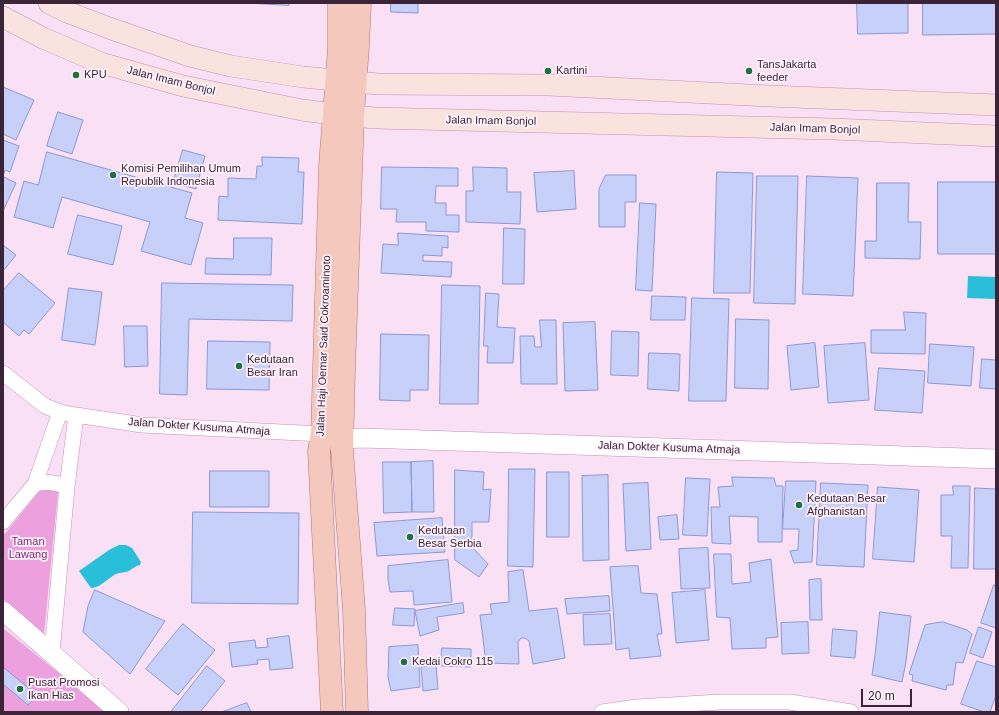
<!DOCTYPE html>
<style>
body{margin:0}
#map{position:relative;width:999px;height:715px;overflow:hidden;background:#fae0f4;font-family:Arial,sans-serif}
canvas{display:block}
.frame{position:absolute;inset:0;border:4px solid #3b2437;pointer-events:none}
.scale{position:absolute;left:861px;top:689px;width:51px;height:18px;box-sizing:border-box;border:2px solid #3b2437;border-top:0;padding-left:5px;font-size:12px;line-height:14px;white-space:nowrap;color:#3b2437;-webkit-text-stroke:3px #fff2fc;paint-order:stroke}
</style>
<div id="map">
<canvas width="999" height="715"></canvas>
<div class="frame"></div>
<div class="scale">20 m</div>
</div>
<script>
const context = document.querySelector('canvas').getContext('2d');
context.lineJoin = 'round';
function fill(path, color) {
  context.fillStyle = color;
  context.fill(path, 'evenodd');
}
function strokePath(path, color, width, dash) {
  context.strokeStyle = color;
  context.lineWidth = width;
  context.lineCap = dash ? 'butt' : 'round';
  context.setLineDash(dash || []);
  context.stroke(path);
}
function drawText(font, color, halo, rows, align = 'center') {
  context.font = font + ' Arial,sans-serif';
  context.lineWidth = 3.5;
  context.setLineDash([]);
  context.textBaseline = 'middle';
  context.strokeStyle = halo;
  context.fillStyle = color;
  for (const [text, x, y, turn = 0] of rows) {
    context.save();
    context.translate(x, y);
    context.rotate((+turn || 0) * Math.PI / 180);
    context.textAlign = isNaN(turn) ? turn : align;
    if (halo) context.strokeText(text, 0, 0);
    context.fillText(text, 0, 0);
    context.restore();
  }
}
const green = new Path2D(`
 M42 488 58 492 44 635 3 599V536Z
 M3 628 107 712H3Z`);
const water = new Path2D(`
 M968 276 996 277V299L967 298Z
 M119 545H126L132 548 141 562 140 565C135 566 132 569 129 571 125 573 120 572 116 574 108 578 100 588 91 588L79 571 109 550Z`);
const building = new Path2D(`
 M247 3H289V5Z
 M391 3H418V13L391 12Z
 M857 3H908V33L858 34Z
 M923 3H996V34L923 35Z
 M3 87 34 100 16 140 3 134Z
 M58 112 83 120 72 154 47 146Z
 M3 140 19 146 10 172 5 170 3 176Z
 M183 150 205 156 196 189 173 183Z
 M47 152 192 193 185 218 203 223 191 265 141 251 150 222 62 197 53 228 14 217 24 181 38 185Z
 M262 157 299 158 298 172H304L302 224 218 220 219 196 228 197V178L256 179 257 166H262Z
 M382 167 458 168V186H436L435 203H446V215H459V232L426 231V222H396L397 209H381Z
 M473 167 507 168V192H521L520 224 466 222V191H473Z
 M574 171 576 209 537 212 534 173Z
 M717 172 753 173 750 293H714Z
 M606 175H636V202H625V227H599V189Z
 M757 176H798L795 304 754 303Z
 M807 176 858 178 853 296 803 294Z
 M4 177 16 183 3 211V180Z
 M938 182H996V254H938Z
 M877 183H909L908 222H921L920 259 865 258V241H876Z
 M640 203 656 204 652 291 636 290Z
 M78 215 122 226 113 265 68 254Z
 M504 228 525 229 524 284H503Z
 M398 233 448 236V248L442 247V256L423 255V261L452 262 451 277 381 273 383 244 398 245Z
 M234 238H272L271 275 205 274 206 258 233 259Z
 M3 245 16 255 3 271Z
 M19 273 55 303 29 334 24 330 19 336 3 322V291Z
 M162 283 293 285 292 321 189 319 187 395 160 394Z
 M442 285 480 286 478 404H440Z
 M69 288 102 292 95 345 62 340Z
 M486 293 499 294 497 327 515 328 513 363H487L488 346H484Z
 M652 296 686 297 685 320H651Z
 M692 298 729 299 726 401H689Z
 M904 312 926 313 925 354 871 353V330H905Z
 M736 319 769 320 768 389 735 388Z
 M540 320H556L557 384H521L520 336H534L535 347H541Z
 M595 322 598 390 565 391 563 323Z
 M124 326H147L148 366 125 367Z
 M612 331 639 332 638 376 611 375Z
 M381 334 429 335 428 390H410V401L380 400Z
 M208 341 270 342 269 390 207 389Z
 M815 343 819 387 791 390 787 346Z
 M865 343 869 400 828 403 824 346Z
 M930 344 974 347 971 386 928 383Z
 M649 353 680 354 679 391 648 389Z
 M982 359 996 360V389L980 388Z
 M879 368 925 371 922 413 875 410Z
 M433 461 434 512H412L411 462Z
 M383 462H411L412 512 384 513Z
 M509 469H535L533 567 508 566Z
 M455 470 484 472 483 490 491 489 489 522H472V547L488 564 479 577 455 560Z
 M210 471H269V507H210Z
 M547 472H569V537H547Z
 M608 475 609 560 583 561 582 476Z
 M732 477 774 478 776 486H783L782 542H758V517L729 516 731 544 712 543 711 507H720L718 487 733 486Z
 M686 478 710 479 707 536 683 535Z
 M786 481H816L812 562 794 563 790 551 798 550 799 529H783Z
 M648 483 651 549 626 551 623 484Z
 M821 483 868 485 864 567 817 565Z
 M953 486H970L968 568H951L952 536H941V495H953Z
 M878 487 919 490 914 562 873 559Z
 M975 488 996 489V569H974Z
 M193 512 299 513 298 604 192 603Z
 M677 515 679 539 660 540 658 517Z
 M442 518 445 552 377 556 374 523Z
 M708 548 710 588 681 589 679 549Z
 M714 554H731L732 584 751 582 749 563 771 559 778 637 766 638V648L732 649 730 618 717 617Z
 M448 560 452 602 414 605 413 591 390 592 388 579V566Z
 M638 566 641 593 657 594 662 634H657L661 656 630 659 629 648 616 650 610 567Z
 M523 570 529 611 557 608 565 658 533 664 529 641 525 638H521L518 642 519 664 486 663 480 615 492 614 490 604 509 602 508 572Z
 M821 579 822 620H810L809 580Z
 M994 585 996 586V628L981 623Z
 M95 590 165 621 130 674 83 632 88 606Z
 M705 590 709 640 676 643 672 593Z
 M609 596 610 611 567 614 565 599Z
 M463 603 464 613 437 617 439 630 420 636 415 611Z
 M395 608 415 609 414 626 393 625Z
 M880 612 911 616 906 662 902 682 872 675 875 655Z
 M610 614 612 644 584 645 583 615Z
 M808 622 809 653 782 654 781 623Z
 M943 622 967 630 972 634 963 663 956 662 953 685H947L946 690 912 681 913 675 909 674 925 625 929 624Z
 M183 624 215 650 178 695 146 669Z
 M979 627 992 632 983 658 970 653Z
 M833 629 857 631 855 658 831 656Z
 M289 636 293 668 270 670 269 659 257 660 258 664 232 667 229 643 255 640 256 648 268 647 267 639Z
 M418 645 420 687 391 691 388 677 389 647Z
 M442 648 471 649V667L441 666Z
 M977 661 996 667V695L990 712H984L961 704Z
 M436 665 438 689 423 691 421 667Z
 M207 666 225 681 200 712H171Z
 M3 667 37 695 28 705 3 684Z
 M247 703 251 712H222Z`);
const minor = new Path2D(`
 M3 373 45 406 60 412 76 415 142 425 322 434
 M35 484C46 481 56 482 67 487
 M3 522 35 484 60 412
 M52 653 67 487 76 415
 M602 712 637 707 720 702H790L851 712`);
const tertiary = new Path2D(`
 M342 439 363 438 996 459
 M3 611 119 712`);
const secondary = new Path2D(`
 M49 3 67 12 109 28 190 56 231 66 303 77 378 84 549 85 769 96 996 105
 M3 17 43 38 101 63 183 86 302 110 333 114 375 118 833 129 996 136`);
const primary = new Path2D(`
 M332 712 319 451 322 434 330 166 339 48V3
 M357 712 354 610 342 450 344 370 353 116 358 46 360 3`);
const markers = [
 [548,71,4,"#1e7041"],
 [749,71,4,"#1e7041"],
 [76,75,4,"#1e7041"],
 [113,175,4,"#1e7041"],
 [239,366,4,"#1e7041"],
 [799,505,4,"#1e7041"],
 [410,537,4,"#1e7041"],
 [404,662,4,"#1e7041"],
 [20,689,4,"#1e7041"]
];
const poiNames = [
 ["TansJakarta",757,65],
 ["feeder",757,78],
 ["Kartini",556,71],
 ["KPU",84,75],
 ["Komisi Pemilihan Umum",121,169],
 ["Republik Indonesia",121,182],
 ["Kedutaan",247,360],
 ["Besar Iran",247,373],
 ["Kedutaan Besar",807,499],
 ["Afghanistan",807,512],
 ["Kedutaan",418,531],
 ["Besar Serbia",418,544],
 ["Kedai Cokro 115",412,662],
 ["Pusat Promosi",28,683],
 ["Ikan Hias",28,696]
];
const streetNames = [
 ["Jalan Imam Bonjol",171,81,14],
 ["Jalan Imam Bonjol",491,121,1],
 ["Jalan Imam Bonjol",815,129,2],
 ["Jalan Haji Oemar Said Cokroaminoto",324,346,-88],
 ["Jalan Dokter Kusuma Atmaja",199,427,4],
 ["Jalan Dokter Kusuma Atmaja",669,448,2]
];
const parkNames = [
 ["Taman",28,542],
 ["Lawang",28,555]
];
fill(green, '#eda0de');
fill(water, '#29bfdb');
fill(building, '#c6d0f8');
strokePath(building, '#8a98d7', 1);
strokePath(minor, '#c78dbc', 16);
strokePath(tertiary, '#c78dbc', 20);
strokePath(secondary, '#c78dbc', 22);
strokePath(primary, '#af7772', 23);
strokePath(minor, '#fff', 15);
strokePath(tertiary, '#fff', 19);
strokePath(secondary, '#fae3de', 21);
strokePath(primary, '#f5c8be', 22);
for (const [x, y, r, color] of markers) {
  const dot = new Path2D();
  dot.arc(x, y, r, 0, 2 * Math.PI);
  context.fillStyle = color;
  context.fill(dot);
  strokePath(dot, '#fff2fc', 1.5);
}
drawText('11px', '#3b2437', '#fff2fc', poiNames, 'left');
drawText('11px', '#3b2437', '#fff2fc', streetNames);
drawText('11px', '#7e2572', '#fff2fc', parkNames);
</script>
